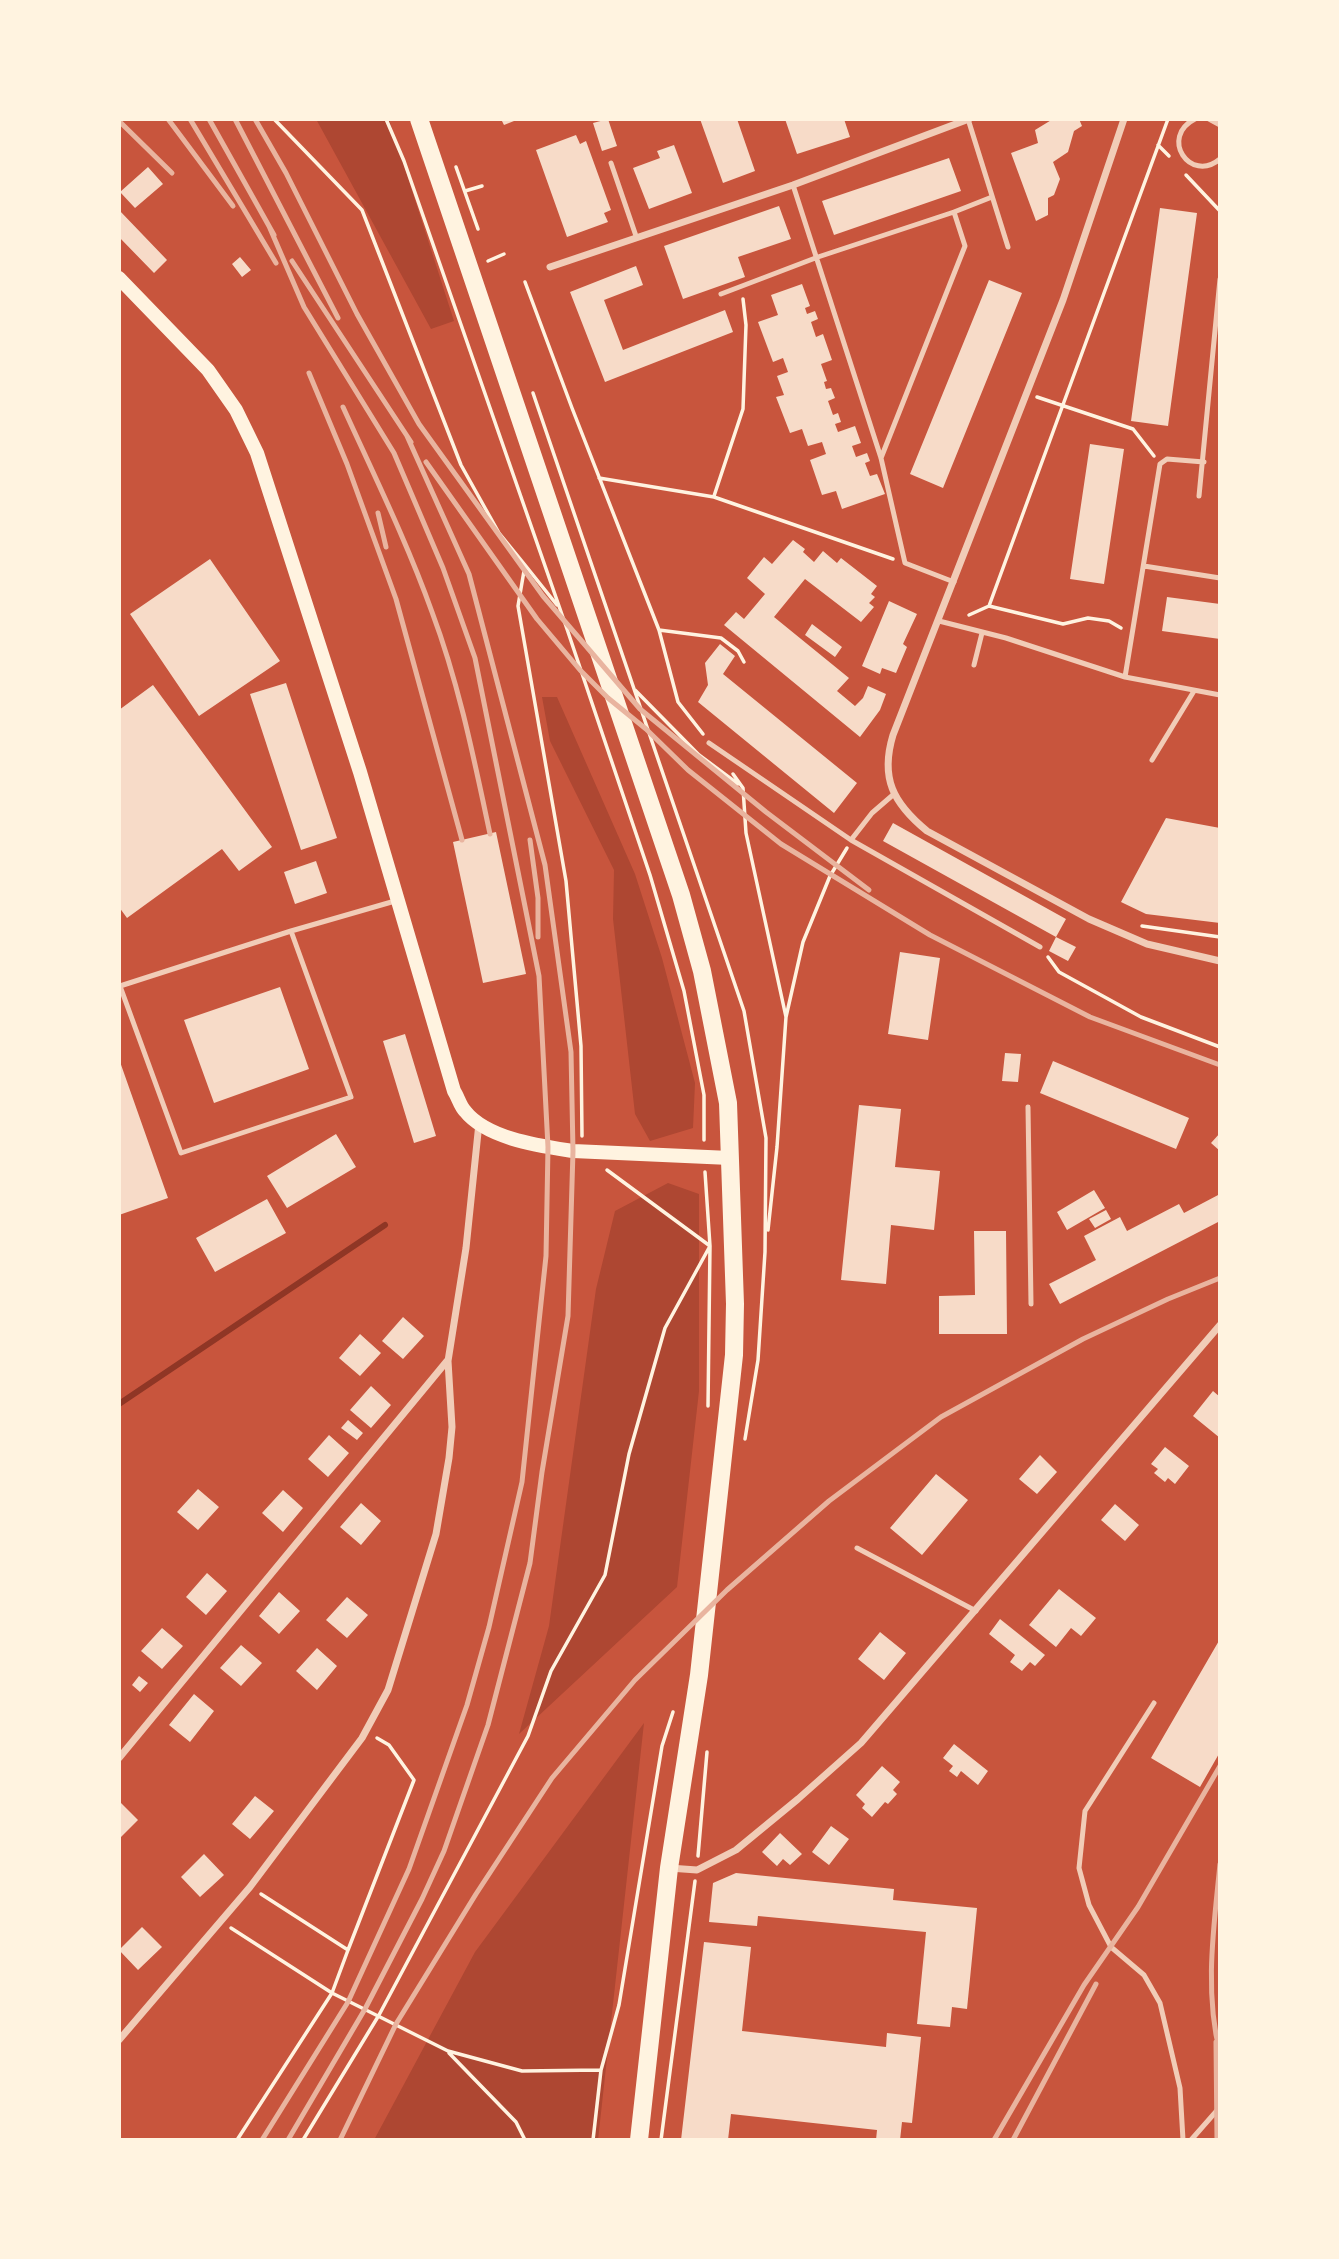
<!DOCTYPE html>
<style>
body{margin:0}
#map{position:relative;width:1339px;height:2259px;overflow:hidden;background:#c8553d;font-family:"DM Sans",sans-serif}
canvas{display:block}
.frame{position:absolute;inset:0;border:121px solid #fff3e0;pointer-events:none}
</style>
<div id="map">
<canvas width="1339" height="2259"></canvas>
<div class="frame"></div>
</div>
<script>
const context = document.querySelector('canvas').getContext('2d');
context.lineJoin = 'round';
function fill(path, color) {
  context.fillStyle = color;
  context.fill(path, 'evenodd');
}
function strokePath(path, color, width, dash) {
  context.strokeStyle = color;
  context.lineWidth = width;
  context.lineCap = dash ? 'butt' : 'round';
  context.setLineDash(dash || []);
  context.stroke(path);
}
const green = new Path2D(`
 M316 119H389L454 321 431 329Z
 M542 697H557L635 874 662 958 695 1083 693 1128 650 1141 635 1114 613 919 614 870 550 741Z
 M668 1183 699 1194V1391L677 1587 519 1734 549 1626 596 1289 615 1211Z
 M644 1723 598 2140H374L475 1952Z`);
const stream = new Path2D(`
 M119 1404 385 1225`);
const building = new Path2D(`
 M501 119H519L504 125Z
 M608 119 617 146 602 151 593 123Z
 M700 119H737L755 171 723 183Z
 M785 119H844L850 137 797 154Z
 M1053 119H1079L1082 126 1074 131 1068 152 1053 162 1060 179 1054 195 1048 198V215L1036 221 1011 153 1038 143 1035 130Z
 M576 135 580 144 586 141 611 210 604 213 608 222 567 237 536 150Z
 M674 145 692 193 649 209 633 168 660 158 657 151Z
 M949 158 961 191 834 235 822 201Z
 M148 167 163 184 135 208 120 192Z
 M779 206 791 239 738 257 745 277 683 299 664 246Z
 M1160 208 1197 213 1168 426 1131 421Z
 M119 210 167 260 154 273 119 237Z
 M240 257 251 270 242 277 232 264Z
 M636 266 643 285 604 300 623 350 725 310 733 332 605 382 570 292Z
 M989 280 1022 293 943 488 910 474Z
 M802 284 810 306 805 308 807 314 815 311 818 319 811 322 816 337 823 334 832 360 821 364 827 381 824 382 826 389 831 388 835 398 828 401 833 415 838 413 841 422 835 424 838 432 855 426 861 443 852 446 856 457 867 453 870 461 865 463 870 476 877 474 885 494 842 509 836 491 822 495 810 460 826 454 822 442 808 446 802 429 790 433 776 397 784 395 777 376 788 372 783 358 773 362 758 322 778 315 771 295Z
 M1090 444 1124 449 1104 584 1070 579Z
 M793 540 805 549 803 552 814 562 823 551 837 563 841 558 877 586 871 594 875 597 869 603 874 607 861 622 805 579 774 617 849 678 837 691 855 706 863 698 868 686 886 694 880 710 860 737 724 625 736 612 744 619 765 594 747 578 764 557 772 564Z
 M210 559 280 661 199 716 130 614Z
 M1167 597 1220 604V639L1162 631Z
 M889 601 917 614 903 644 907 647 896 673 882 668 880 674 862 666Z
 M812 624 842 647 835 657 805 635Z
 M720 644 735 656 723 674 857 783 834 813 698 702 708 685 705 663Z
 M286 683 337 838 301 850 250 694Z
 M153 685 272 847 239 871 222 849 127 918 119 907V710Z
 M1166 818 1220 828V923L1146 914 1121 902Z
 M893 823 1066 919 1056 937 883 841Z
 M496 832 526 974 483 983 453 842Z
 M316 861 327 893 295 904 284 872Z
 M1056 937 1076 947 1068 961 1049 951Z
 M900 952 940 958 928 1040 888 1034Z
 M280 987 309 1069 214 1103 184 1020Z
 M405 1034 436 1136 414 1143 383 1041Z
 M1005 1053 1021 1054 1018 1082 1002 1081Z
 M119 1059 168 1198 119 1215Z
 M1053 1061 1189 1118 1176 1149 1040 1093Z
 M859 1105 901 1109 895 1167 940 1171 934 1230 891 1225 886 1284 841 1280Z
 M1220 1133V1151L1211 1143Z
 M336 1134 356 1167 287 1208 267 1176Z
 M1094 1190 1105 1208 1067 1230 1057 1212Z
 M1220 1194V1221L1060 1304 1049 1284 1096 1260 1084 1236 1120 1217 1127 1231 1179 1204 1184 1213Z
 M267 1199 286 1233 215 1272 196 1238Z
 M1106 1210 1111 1219 1095 1228 1089 1219Z
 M974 1231H1006L1007 1334H939V1296L975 1295Z
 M403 1317 424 1336 403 1359 382 1341Z
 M360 1334 381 1353 360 1376 339 1358Z
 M371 1386 391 1405 371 1428 350 1410Z
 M1213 1391 1220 1397V1438L1193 1416Z
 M348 1420 363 1433 357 1440 341 1428Z
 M329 1435 349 1453 328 1477 308 1459Z
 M1165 1447 1189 1466 1175 1484 1168 1478 1165 1482 1154 1473 1158 1469 1151 1464Z
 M1040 1455 1057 1472 1037 1494 1019 1479Z
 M936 1474 968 1500 922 1555 890 1528Z
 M198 1489 219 1507 198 1530 177 1512Z
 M283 1490 303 1508 283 1532 262 1513Z
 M361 1503 381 1521 361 1545 340 1527Z
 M1115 1504 1139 1525 1125 1541 1101 1520Z
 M207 1573 227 1591 206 1615 186 1597Z
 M1059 1589 1096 1618 1081 1636 1071 1628 1056 1647 1029 1625Z
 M279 1592 300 1611 279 1634 259 1616Z
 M347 1597 368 1615 347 1638 326 1620Z
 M1000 1619 1045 1655 1035 1666 1030 1662 1022 1671 1010 1662 1015 1655 989 1634Z
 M162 1628 183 1646 162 1669 141 1651Z
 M880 1632 906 1653 884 1680 858 1659Z
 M1220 1639V1752L1200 1787 1151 1758Z
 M241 1645 262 1663 241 1686 220 1668Z
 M317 1648 337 1666 317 1690 296 1671Z
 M139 1676 148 1683 140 1692 132 1685Z
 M194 1694 214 1711 190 1742 169 1725Z
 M954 1744 988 1771 978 1785 961 1771 957 1777 949 1771 953 1766 943 1758Z
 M882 1766 900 1782 893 1790 897 1794 888 1804 885 1802 872 1817 862 1808 865 1804 856 1795Z
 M255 1796 274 1811 250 1839 232 1824Z
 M119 1801 138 1820 119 1839Z
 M831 1826 849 1839 829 1865 812 1852Z
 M780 1833 802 1854 790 1865 783 1859 777 1866 762 1852Z
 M204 1854 224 1875 200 1897 181 1877Z
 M736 1873 894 1889 893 1900 977 1908 967 2009 952 2007 950 2027 917 2024 926 1932 758 1916 757 1926 709 1922 713 1883Z
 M142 1927 162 1947 138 1970 119 1950Z
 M704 1942 751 1947 742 2031 886 2047 887 2033 921 2037 912 2123 902 2122 900 2140H876L877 2130 731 2114 728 2140H681Z`);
const path = new Path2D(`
 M274 119 362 210 461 465 499 533 525 565 518 606 566 881 581 1046 582 1136
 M386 119 404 161 567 629 650 875 684 991 704 1095V1140
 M1158 145 1169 156
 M456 167 478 229
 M1186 175 1220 211
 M465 191 482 186
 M488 261 504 254
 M525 282 572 408 659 630 678 702 703 734
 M533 393 744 1011 766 1138 765 1252 758 1360 745 1439
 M1037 397 1133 429 1154 456
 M599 478 714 497 893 559
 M714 496 743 409 746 325 743 299
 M525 565 557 605
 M969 615 989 606
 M1121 628 1109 621 1088 618 1063 624 989 606 1168 119
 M659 630 721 638 738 651 744 662
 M635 690 699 755 738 784
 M733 774 743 788 746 833 786 1017
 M1142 926 1220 937
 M1048 957 1059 972 1141 1017 1220 1047
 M705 1172 710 1246 708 1406
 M768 1230 777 1147 786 1017 803 942 830 876 847 848
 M698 1856 707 1752
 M261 1894 348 1950 332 1993 448 2051 522 2071 601 2070
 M231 1928 332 1993 237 2140
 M348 1950 414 1780 389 1745 377 1738
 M449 2053 516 2122 525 2140
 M303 2140 379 2015 528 1736 551 1671 605 1575 629 1454 665 1328 710 1246 607 1170
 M593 2140 601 2070 619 2005 662 1746 673 1712
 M661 2140 695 1881`);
const service = new Path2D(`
 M968 119 1008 247
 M1195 119C1159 137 1190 184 1220 159
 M1209 119 1220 125
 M611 163 636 236
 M793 185 881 458 905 563 954 582
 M954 212 992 197
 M721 294 818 257 954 212 965 246 881 458
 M1199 496 1220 279
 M1144 566 1220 578
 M939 621 1006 638 1125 677 1220 695
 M974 665 982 633
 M1125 677 1160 464 1167 459 1204 462
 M709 743 851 840 1040 947
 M1152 760 1194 691
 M851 840 872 813 894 794
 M291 931 120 986 181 1153 351 1097 291 931 395 901
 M1028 1107 1031 1304
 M857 1548 976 1611
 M1154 1703 1085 1811 1079 1868 1089 1905 1111 1947 1144 1975 1160 2003 1180 2088 1183 2140
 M1191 2140 1220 2107`);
const minor = new Path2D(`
 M1124 119 1063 300 893 735C880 778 893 803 927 831L1089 919 1147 944 1220 961
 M550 267 793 185 969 119
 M119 1758 447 1361
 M669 1868 697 1870 736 1850 798 1799 861 1743 1220 1325
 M119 2040 250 1887 362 1738 388 1690 436 1534 449 1458 452 1427 448 1361 466 1248 479 1123`);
const secondary = new Path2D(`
 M119 278 208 370 236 410 257 453 360 772 454 1091C458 1097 460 1106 465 1111 487 1139 541 1146 573 1151L730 1158`);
const primary = new Path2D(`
 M419 119 681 895 702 971 728 1103 735 1304 734 1355 699 1675 669 1868 639 2140`);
const rail = new Path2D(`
 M168 119 233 206
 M190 119 276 263
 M209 119 274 235
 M235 119 338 318
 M255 119 286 173 357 314 419 424 543 596 640 709 766 812 869 890
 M119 121 172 173
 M292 261 411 442
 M309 373 347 464 396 599 462 840
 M343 407C374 475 407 542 432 612 459 684 474 759 490 834
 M426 462 537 619 580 670 608 698 646 729 688 770 781 844 930 935 1090 1017 1220 1065
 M378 513 386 547
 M530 840 538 898V937
 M1220 1864C1214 1926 1204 1991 1220 2053
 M1216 2042 1217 2140
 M262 2140 348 2002 409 1869 467 1705 489 1627 522 1482 546 1256 548 1147 539 976 475 658 443 568 394 453 304 307 269 226
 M288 2140 365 2009 422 1899 444 1851 488 1725 530 1563 542 1472 568 1316 573 1151 571 1052 545 865 469 574 407 436
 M340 2140 396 2024 476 1894 552 1778 635 1680 727 1590 829 1501 941 1417 1083 1339 1168 1299 1220 1278
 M994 2140 1084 1985 1138 1907 1220 1766
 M1013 2140 1096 1984`);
fill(green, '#ae4732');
strokePath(stream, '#8f3625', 6);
fill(building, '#f7dbc8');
strokePath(path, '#fff3e0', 3.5);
strokePath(service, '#f1ccb7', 5);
strokePath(minor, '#f1ccb7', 7);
strokePath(secondary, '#fff3e0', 14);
strokePath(primary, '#fff3e0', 18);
strokePath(rail, '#e9b49f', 5);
</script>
